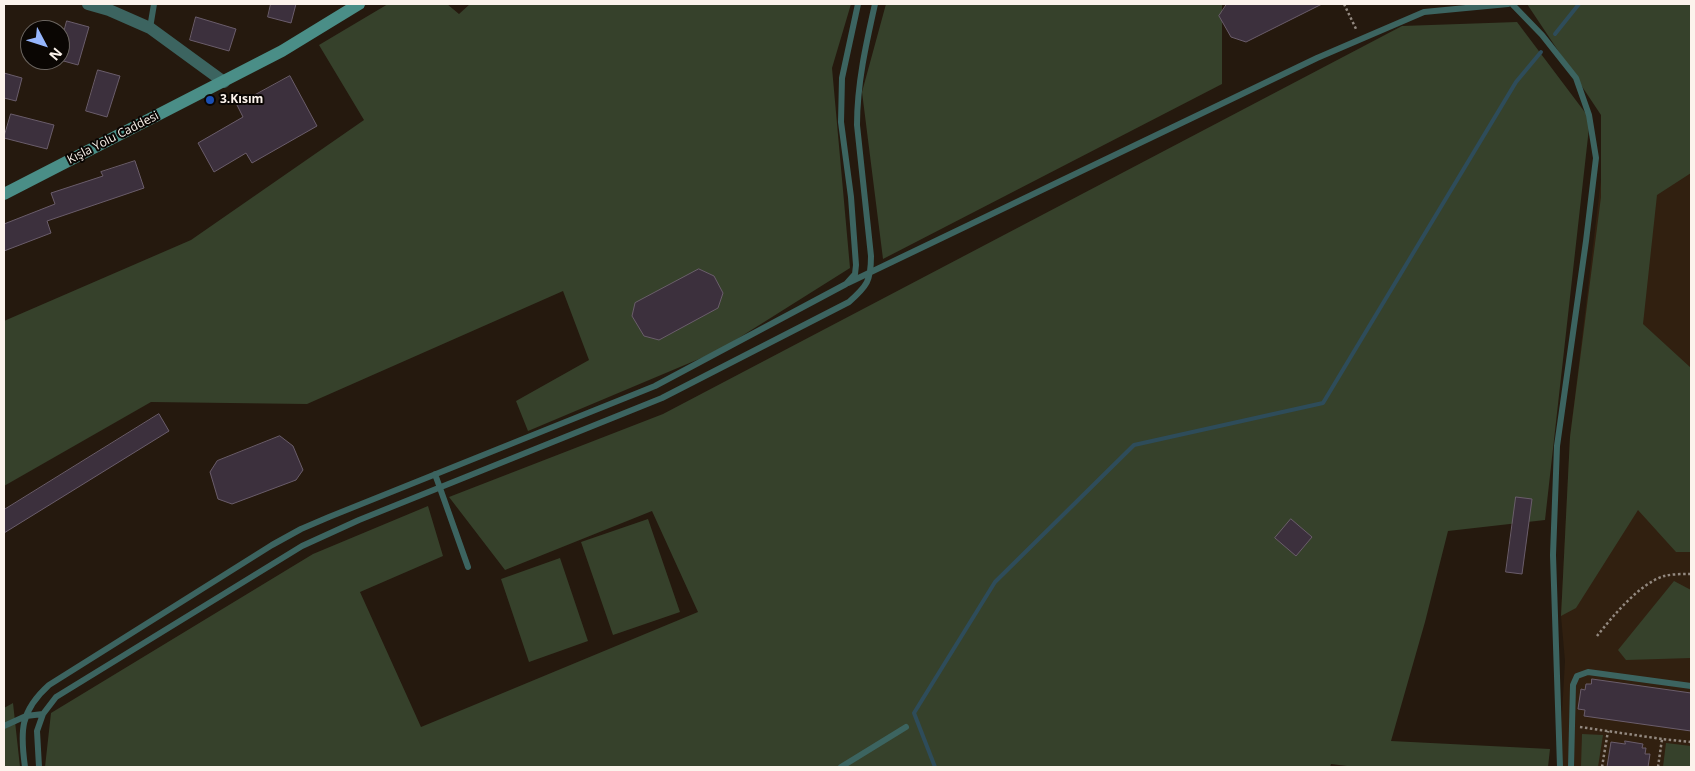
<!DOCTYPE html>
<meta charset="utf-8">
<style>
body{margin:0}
#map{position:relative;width:1695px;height:771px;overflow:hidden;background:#25190e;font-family:"Open Sans",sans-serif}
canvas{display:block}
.frame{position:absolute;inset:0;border:5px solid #fcf3ec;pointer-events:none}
.north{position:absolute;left:20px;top:20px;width:50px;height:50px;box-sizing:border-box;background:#0a0603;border:1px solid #6b6560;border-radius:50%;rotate:130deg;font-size:14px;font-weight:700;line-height:20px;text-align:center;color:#fcf3ec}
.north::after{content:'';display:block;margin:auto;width:18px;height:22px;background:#96b6fd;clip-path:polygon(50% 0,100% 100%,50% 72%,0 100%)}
</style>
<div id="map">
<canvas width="1695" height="771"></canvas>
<div class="frame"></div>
<div class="north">N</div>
</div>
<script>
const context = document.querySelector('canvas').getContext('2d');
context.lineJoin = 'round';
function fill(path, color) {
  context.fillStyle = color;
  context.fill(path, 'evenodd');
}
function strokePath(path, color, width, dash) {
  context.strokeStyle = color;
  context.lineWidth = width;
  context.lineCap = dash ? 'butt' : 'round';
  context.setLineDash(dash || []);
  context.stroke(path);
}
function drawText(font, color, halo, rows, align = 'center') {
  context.font = font + ' "Open Sans",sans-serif';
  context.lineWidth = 4;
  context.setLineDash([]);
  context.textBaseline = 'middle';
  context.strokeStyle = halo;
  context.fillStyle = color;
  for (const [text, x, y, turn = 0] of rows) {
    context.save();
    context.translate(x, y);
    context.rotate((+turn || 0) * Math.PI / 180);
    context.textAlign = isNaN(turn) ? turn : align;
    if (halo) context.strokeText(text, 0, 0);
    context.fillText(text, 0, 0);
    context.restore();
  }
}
const built = new Path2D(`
 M1691 4V767H1559L1565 661 1561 616 1570 437 1609 113Z`);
const green = new Path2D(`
 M388 4H447L459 14 470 4H851L832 68 850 268 718 351 528 431 516 401 589 360 563 291 307 404 151 402 4 486V321L191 240 364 120 319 45Z
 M886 4H1222V84L883 259 862 92Z
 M1527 4H1691V173L1657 195 1643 324 1691 368V552H1676L1638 510 1576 608 1561 616 1570 437 1601 197V115Z
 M1517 22 1590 119 1545 520 1448 531 1425 622 1391 741 1550 749 1548 767H1355L1331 764 1330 767H45L51 713 313 554 428 506 443 556 360 592 421 727 698 612 652 511 505 570 449 497 663 414 1402 26Z
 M648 519 680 612 613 635 581 542Z
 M560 558 588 641 529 662 501 579Z
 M1674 581 1691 590V658L1626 660 1618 650Z
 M13 703 20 767H4V708Z
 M1582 734 1603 735 1598 767H1581Z
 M1666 743 1691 746V767H1663Z`);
const stream = new Path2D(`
 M1555 34 1579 4
 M935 767 914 713 995 582 1134 445 1323 403 1516 82 1541 52`);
const building = new Path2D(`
 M271 4H296L291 23 268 17Z
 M1227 4H1322L1246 42 1231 37 1219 16Z
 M196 17 236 29 229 51 190 40Z
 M67 21 89 27 78 65 60 60V46Z
 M98 70 120 76 107 117 86 111Z
 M4 73 22 78 16 101 4 98Z
 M290 76 317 126 252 163 246 153 214 172 198 143 243 117 237 105Z
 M11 114 54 125 47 149 4 138Z
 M135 161 144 188 47 221 51 233 4 251V224L55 204 51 193 103 176 101 172Z
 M699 269 714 276 723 293 718 308 659 340 644 336 632 316 635 303Z
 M159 414 169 431 4 533V510Z
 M280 436 293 446 303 470 296 480 232 504 218 499 210 472 217 461Z
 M1516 497 1532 499 1522 574 1506 572Z
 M1291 519 1312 537 1296 556 1275 538Z
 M1592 679 1691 693V731L1584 716 1585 710 1578 709 1581 689 1585 690 1586 684H1591Z
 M1625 741 1643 744 1642 748H1646L1645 754H1650L1648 767H1607L1611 742 1625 744Z`);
const path = new Path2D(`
 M1344 4 1357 31
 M1597 636C1613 616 1639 584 1664 576 1672 574 1683 574 1691 574
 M1580 727 1662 739
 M1602 767 1608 731
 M1658 767 1662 739 1691 742`);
const lane = new Path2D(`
 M1512 4 1542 35 1576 78 1589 115 1596 158 1586 241 1557 446 1553 555 1560 767
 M150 28 154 4
 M848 283 1317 58 1424 12 1508 4
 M435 474 468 567
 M4 726 26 716 43 714
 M25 767C20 731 20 711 49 685L272 545 301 529 329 517 655 386 846 284 855 274 856 265 851 197 841 122 842 78 858 4
 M39 767 37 731 43 714 56 697 302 546 359 520 662 398 849 302C867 286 871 281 871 256L857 125C857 84 866 44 875 4
 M841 767 906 727
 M1571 767 1573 685 1577 676 1588 672 1691 686`);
const street = new Path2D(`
 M88 4 109 10 150 28 224 82`);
const secondary = new Path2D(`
 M4 194 282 51 359 4`);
const markers = [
 [210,100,5,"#1a4fb4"]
];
const poiNames = [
 ["3.Kısım",220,100]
];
const streetNames = [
 ["Kışla Yolu Caddesi",113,138,-27]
];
fill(built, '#312010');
fill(green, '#36412b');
strokePath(stream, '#2e4c5a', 4);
fill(building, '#3c303d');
strokePath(building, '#6a5d6b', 1);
strokePath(path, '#938980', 2.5, [2.5, 2.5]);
strokePath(lane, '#3c6460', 6);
strokePath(street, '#3c6460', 12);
strokePath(secondary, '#4a8e87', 12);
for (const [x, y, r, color] of markers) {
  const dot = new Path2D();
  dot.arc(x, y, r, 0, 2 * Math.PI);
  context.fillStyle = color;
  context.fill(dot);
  strokePath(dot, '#0a0603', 2);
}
drawText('bold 12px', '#fcf3ec', '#0a0603', poiNames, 'left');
drawText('12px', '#fcf3ec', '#0a0603', streetNames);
</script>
